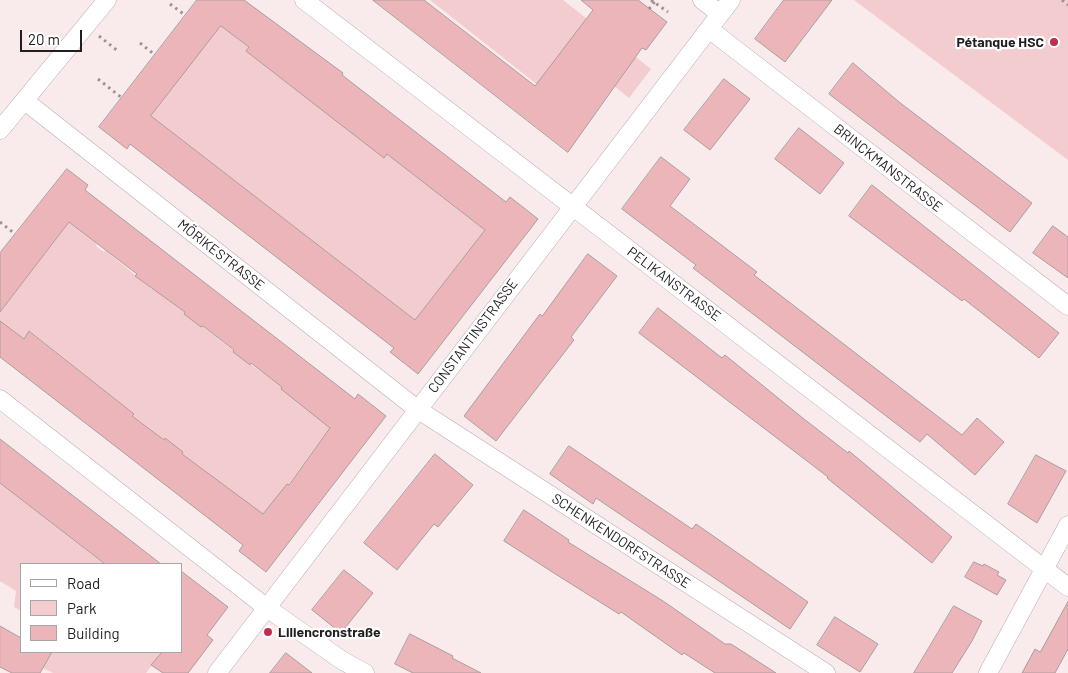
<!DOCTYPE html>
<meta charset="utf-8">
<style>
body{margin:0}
#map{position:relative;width:1068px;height:673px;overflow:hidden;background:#f9eaeb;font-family:Barlow,sans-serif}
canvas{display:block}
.legend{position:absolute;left:20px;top:563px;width:162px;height:90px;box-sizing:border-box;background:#fff;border:1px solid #a7a5a5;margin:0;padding:6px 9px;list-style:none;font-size:15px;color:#231e1f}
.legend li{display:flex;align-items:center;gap:10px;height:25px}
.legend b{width:25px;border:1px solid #a7a5a5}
.scale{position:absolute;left:20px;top:30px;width:62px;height:22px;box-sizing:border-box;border:2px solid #231e1f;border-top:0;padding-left:6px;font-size:15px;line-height:18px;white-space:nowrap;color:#231e1f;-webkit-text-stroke:4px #fff;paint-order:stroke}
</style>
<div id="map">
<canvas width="1068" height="673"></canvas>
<ul class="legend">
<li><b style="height:6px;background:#fff"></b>Road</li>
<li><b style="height:14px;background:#f3ccd0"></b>Park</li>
<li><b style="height:14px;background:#ecb5ba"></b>Building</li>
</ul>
<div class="scale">20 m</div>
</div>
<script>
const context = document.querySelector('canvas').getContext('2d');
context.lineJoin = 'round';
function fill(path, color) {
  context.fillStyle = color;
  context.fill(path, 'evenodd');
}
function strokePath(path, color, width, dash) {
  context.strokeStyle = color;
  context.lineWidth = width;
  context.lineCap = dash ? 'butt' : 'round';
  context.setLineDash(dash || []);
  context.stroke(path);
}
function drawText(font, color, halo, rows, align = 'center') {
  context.font = font + ' Barlow,sans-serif';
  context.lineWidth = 4.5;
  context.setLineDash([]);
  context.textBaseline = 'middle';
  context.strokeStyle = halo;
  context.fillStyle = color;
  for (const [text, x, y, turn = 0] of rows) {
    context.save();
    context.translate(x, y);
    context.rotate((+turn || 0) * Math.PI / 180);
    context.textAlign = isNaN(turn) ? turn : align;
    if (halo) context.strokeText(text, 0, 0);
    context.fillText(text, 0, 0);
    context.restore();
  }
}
const green = new Path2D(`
 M430 0H563L651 69 629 98 590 67 539 86Z
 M854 0H1068V160Z
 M221 26 249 47 246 51 385 156 387 154 485 230 415 320 151 116Z
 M67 220 97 244 96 246 104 252 105 250 152 289 154 288 250 364 337 424 323 437 261 522 165 439 164 440 132 416 134 414 30 331 24 339 0 322V312L61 233Z
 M0 483 104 564H21V611L14 607 16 591 0 581Z
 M52 652H162L146 673H53L43 668Z`);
const building = new Path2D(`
 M197 0H244L343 73 342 75 506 202 510 197 538 219 418 374 390 352 394 348 130 144 127 149 99 127ZM221 26 249 47 246 51 340 124 384 158 387 154 485 230 415 320 151 116Z
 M373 0H424L535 86 593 10 581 0H638L667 22 646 50 642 48 568 152Z
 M784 0H832L785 62 755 39Z
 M853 63 899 102 1032 203 1010 232 829 94Z
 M724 79 750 99 710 150 684 130Z
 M799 128 844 163 820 194 775 159Z
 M661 157 690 179 670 206 757 272 754 275 962 435 977 418 1004 442 975 475 927 434 920 442 693 268 696 265 622 209Z
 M67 169 88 185 85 190 355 399 358 394 386 416 266 572 239 551 243 545 0 357V321L24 339 29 331 134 414 132 416 164 440 165 438 183 452 182 454 263 514 287 484 289 485 330 428 281 389 282 387 251 363 250 365 241 358 233 352 234 350 203 326 201 327 184 314 185 312 135 276 137 274 69 222 0 312V253Z
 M872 185 1059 333 1039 358 964 299 962 301 849 216Z
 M1053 226 1068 237V278L1033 253Z
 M588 254 617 276 571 337 574 340 496 441 464 416 540 314 542 316Z
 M658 308 722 358 725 355 804 419 848 453 849 451 952 537 932 563 827 478 828 477 639 333Z
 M0 439 143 550 161 564H105L0 483Z
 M569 446 692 529 696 524 808 602 790 629 596 498 593 504 550 474Z
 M435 454 473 485 438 527 434 524 397 570 364 543Z
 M1036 455 1066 471 1037 523 1008 504Z
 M524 510 569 540 568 542 663 601 725 644H731L776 673H715L684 653 682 655 621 612 619 614 557 575 504 541Z
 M974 562 983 566 984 564 999 572 997 575 1006 580 997 595 965 577Z
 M344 570 373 593 341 633 312 610Z
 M181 571 228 607 207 635 213 640 188 673H163L151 665 162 652H181Z
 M1068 602V649L1055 673H1022L1035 649 1040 652Z
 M954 606 982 621 972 641 952 673H914Z
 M835 617 878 644 860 672 817 645Z
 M0 626 21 638V652H52L40 673H12L0 667Z
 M410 634 453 656 452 658 481 673H413L395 664Z
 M286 653 312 673H270Z`);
const path = new Path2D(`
 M651 0 668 12
 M1062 0 1068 5
 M170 4 185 15
 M649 9 656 0
 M99 36 119 52
 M140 43 155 55
 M98 79 122 98
 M0 222 15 234`);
const minor = new Path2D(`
 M304 0 1068 587
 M702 0 720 14
 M709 29 1068 306
 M25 101 417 409 826 673
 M0 130 107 0
 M0 399 267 608 343 661 365 673
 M217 673 731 0
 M988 673 1068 525`);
const markers = [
 [1054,42,5,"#bf2e51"],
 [268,632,5,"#bf2e51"]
];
const poiNames = [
 ["Pétanque HSC",1044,42],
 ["Liliencronstraße",278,632,"left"]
];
const streetNames = [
 ["BRINCKMANSTRASSE",888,168,38],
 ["MÖRIKESTRASSE",221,255,38],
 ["PELIKANSTRASSE",674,284,37],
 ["CONSTANTINSTRASSE",473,336,-53],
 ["SCHENKENDORFSTRASSE",621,541,33]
];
fill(green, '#f3ccd0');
fill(building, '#ecb5ba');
strokePath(building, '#ab9d9e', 1);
strokePath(minor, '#bbaeaf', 19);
strokePath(path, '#9c9293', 3, [2.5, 4]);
strokePath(minor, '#fff', 18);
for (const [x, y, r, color] of markers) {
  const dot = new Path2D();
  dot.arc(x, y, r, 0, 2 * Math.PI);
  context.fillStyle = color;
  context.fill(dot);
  strokePath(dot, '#fff', 2);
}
drawText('bold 14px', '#231e1f', '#fff', poiNames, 'right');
drawText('14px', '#231e1f', '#fff', streetNames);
</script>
